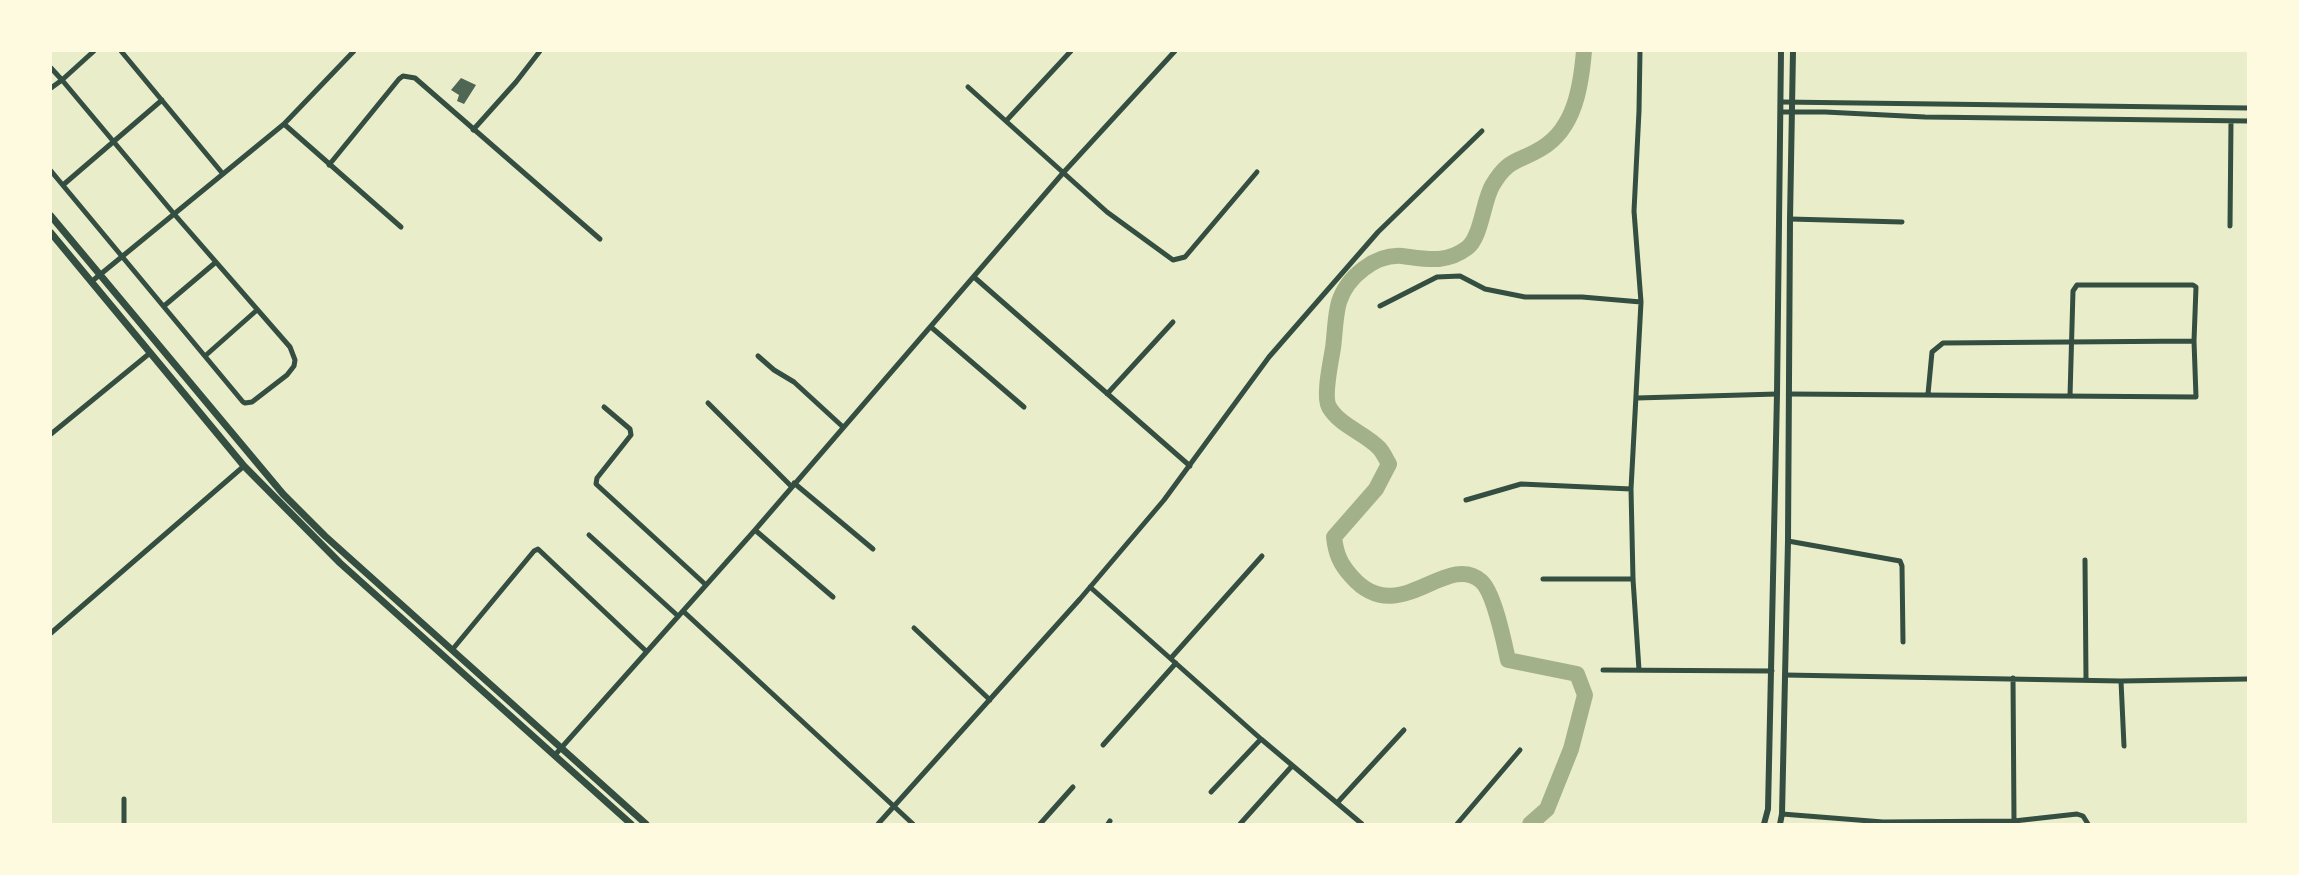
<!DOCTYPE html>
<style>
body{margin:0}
#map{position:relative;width:2299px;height:875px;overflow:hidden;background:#e9edc9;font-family:Literata,serif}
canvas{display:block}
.frame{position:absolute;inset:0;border:52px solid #fefae0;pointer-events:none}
</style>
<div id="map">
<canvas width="2299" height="875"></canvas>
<div class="frame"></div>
</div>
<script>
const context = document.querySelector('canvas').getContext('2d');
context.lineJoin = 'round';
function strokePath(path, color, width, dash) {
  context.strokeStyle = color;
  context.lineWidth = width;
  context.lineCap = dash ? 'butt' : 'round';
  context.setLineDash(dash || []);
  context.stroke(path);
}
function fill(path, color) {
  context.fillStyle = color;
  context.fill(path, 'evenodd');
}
const river = new Path2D(`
 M1530 824 1547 809 1571 749 1585 695 1577 674 1508 660C1504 642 1494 592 1481 581 1446 551 1399 630 1352 577 1340 564 1336 554 1334 537L1376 489 1389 464C1386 459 1383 452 1379 448 1365 433 1340 426 1329 407 1323 396 1331 361 1333 348 1335 333 1335 316 1339 302 1347 277 1375 254 1402 256 1426 259 1446 264 1467 248 1481 238 1483 202 1492 186 1509 157 1518 163 1542 148 1575 128 1581 86 1584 51`);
const building = new Path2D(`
 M461 78 476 85 464 104 457 101 459 95 451 90Z`);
const minor = new Path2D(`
 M121 51 223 174
 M51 68 62 80 94 51
 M968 87 1107 212 1173 260 1185 257 1257 172
 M51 88 62 80 175 215 290 347 295 360 294 366 287 375 252 402 245 403 243 402 51 171
 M1781 102 2248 108
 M1781 112H1825L1925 117 2248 121
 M1006 121 1071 51
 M284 124 401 227
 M473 130 516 82 540 51
 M329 165 399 79 403 76 415 78 600 239
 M63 185 162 100
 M1790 219 1902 222
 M2230 226 2231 121
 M974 277 1190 466
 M91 282 284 124 354 51
 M164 306 216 262
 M1380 306 1437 277 1460 276 1485 289 1525 297H1582L1641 302
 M931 327 1024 407
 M205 356 257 310
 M758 356 774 370 794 382 843 427
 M1107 394 1173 322
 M1789 394 2196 397 2194 341 2196 287 2193 285H2077L2073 291 2070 396
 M1928 394 1932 352 1943 343 2194 341
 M1637 398 1777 394
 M708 403 791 486
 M604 407 630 429 631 435 597 478 596 484 706 585
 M51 434 150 353
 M794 483 873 549
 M1466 500 1521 484 1631 489
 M755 530 833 597
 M589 535 678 616
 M1788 541 1900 561 1902 566 1903 642
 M2085 560 2086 679
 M1543 579H1633
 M1090 587 1261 739 1362 824
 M683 611 913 824
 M914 628 990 700
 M51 633 244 466
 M452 650 534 551 538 549 646 651
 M1171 658 1262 556
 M1603 670 1772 671
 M1639 670 1633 579 1631 489 1641 302 1634 211 1639 111 1640 51
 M1785 675 2121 681 2248 679
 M2013 678 2014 821
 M2121 681 2124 746
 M1103 745 1176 663
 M554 756 755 530 1063 173 1175 51
 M1211 792 1261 739
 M1337 803 1404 730
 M1782 814 1883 822 2014 821 2077 814 2083 816 2088 824
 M124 824V799
 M878 824 1080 599 1164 500 1269 357 1378 232 1482 131
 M1040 824 1073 787
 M1108 824 1110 821
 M1240 824 1292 766
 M1457 824 1520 750`);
const tertiary = new Path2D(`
 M1764 824 1768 809 1777 394 1781 51
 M1780 824 1782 814 1788 541 1790 219 1793 51`);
const secondary = new Path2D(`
 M51 216 283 494 325 536 646 824
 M51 233 244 466 340 563 631 824`);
strokePath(river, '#a3b18a', 16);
fill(building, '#4f6655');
strokePath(minor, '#344e41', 5);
strokePath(tertiary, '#344e41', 6);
strokePath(secondary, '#344e41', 7);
</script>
